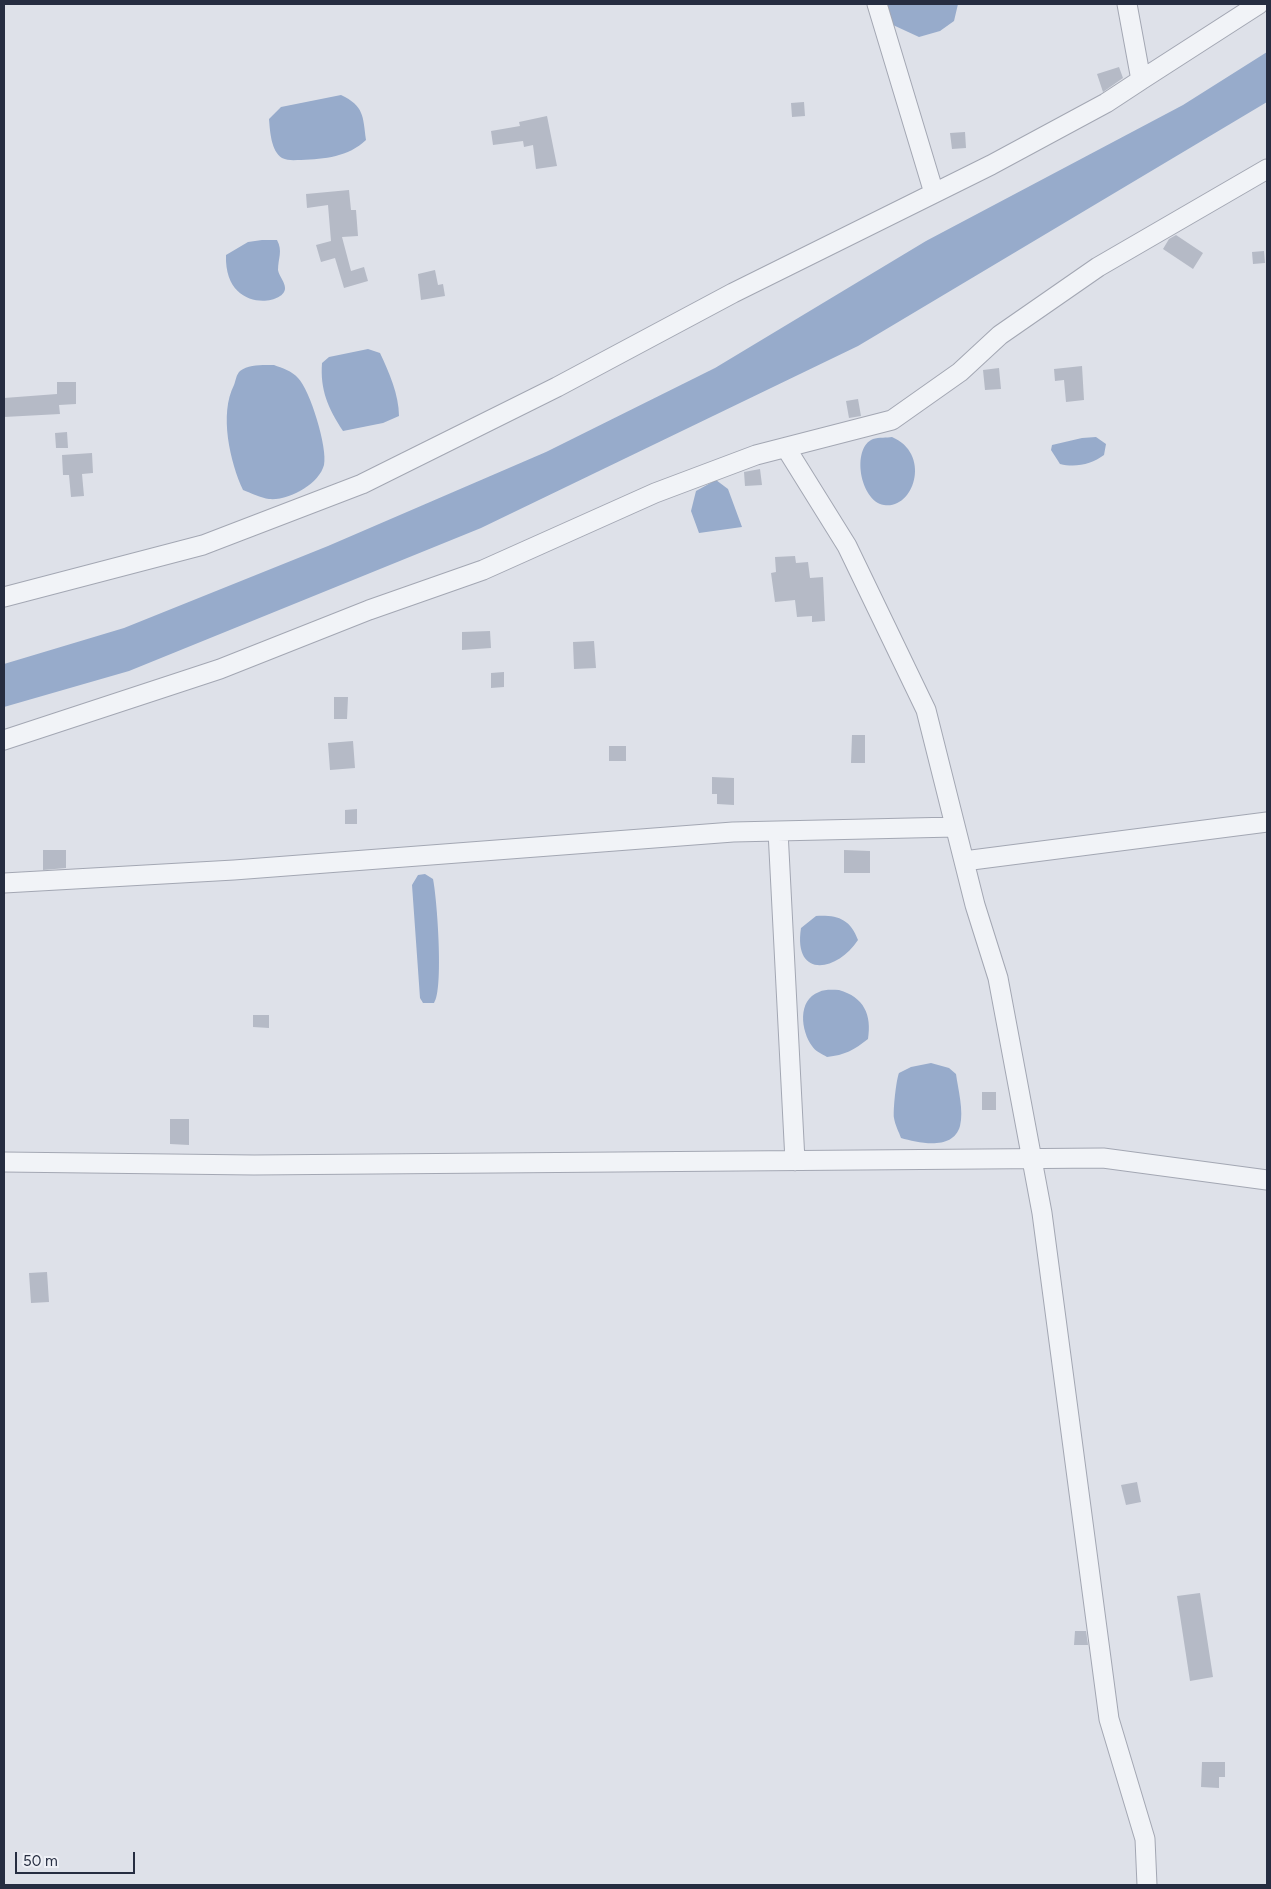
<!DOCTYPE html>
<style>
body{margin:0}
#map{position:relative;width:1271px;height:1889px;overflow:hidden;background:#dee1e9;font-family:Figtree,sans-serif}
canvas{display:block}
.frame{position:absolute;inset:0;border:5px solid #262d41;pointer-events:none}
.scale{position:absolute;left:15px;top:1852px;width:120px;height:22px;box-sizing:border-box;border:2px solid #262d41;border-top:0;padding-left:6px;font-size:15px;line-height:18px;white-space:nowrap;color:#262d41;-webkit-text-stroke:4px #eef0f6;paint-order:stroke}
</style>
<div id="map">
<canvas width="1271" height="1889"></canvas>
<div class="frame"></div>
<div class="scale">50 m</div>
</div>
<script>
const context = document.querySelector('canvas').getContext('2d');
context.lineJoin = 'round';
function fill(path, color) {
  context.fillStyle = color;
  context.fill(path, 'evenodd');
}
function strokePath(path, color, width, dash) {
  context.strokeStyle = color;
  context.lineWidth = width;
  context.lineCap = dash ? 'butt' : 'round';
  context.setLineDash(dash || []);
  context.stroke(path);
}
const water = new Path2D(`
 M882 4H958L954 21 940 31 919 37 893 25Z
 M1267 52V102L858 346 481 528 129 671 4 707V664L124 628 328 546 546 452 715 368 926 241 1183 105Z
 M341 95C364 106 363 116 366 140 348 157 325 159 301 160 295 160 288 161 282 158 271 151 270 131 269 119L281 107Z
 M262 240H277C283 251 278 258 278 270 279 276 285 282 285 288 286 305 224 314 226 255L248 242Z
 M368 349 380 353C389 372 399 395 399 416L383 423 343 431C328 408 320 390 322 363L329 357Z
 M274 365C282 368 292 371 298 378 310 390 328 448 324 465 319 484 289 501 269 499 261 498 251 493 243 490 230 462 219 414 234 385 236 380 236 375 240 371 249 364 263 365 274 365Z
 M892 437C932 454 914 510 884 505 860 501 851 448 873 439 879 437 887 438 892 437Z
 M1096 437 1106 444 1104 455C1092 464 1076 468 1060 464L1051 450 1052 445 1082 438Z
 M716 480 728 489 742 527 699 533 691 511 696 491Z
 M425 874 433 879C437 898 444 990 434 1003H423L420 998 412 885 418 875Z
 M816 916C838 915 850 919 858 940 837 972 793 979 801 928Z
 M839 990C864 997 872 1015 868 1039 854 1050 845 1055 827 1057 822 1054 815 1051 812 1046 801 1031 797 1000 819 992 825 989 833 990 839 990Z
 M931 1063 949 1068 956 1074C958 1089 964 1111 960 1126 953 1151 919 1143 901 1138 899 1132 895 1125 894 1118 893 1111 896 1080 899 1073L911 1067Z`);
const building = new Path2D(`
 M1119 67 1123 78 1103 92 1097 74Z
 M804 102 805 116 792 117 791 103Z
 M547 116 557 166 536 169 533 145 524 147 523 141 493 145 491 131 520 126 519 122Z
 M965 132 966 148 952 149 950 133Z
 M349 190 351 210H356L358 236 342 237 351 271 364 267 368 281 344 288 335 258 321 262 316 245 331 241 328 205 307 208 306 194Z
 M1176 235 1203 253 1193 269 1163 249 1169 239Z
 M1264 251 1265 263 1253 264 1252 252Z
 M435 270 438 285 443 284 445 296 421 300 418 274Z
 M1082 366 1084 400 1066 402 1064 380 1055 381 1054 369Z
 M999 368 1001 389 985 390 983 370Z
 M57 382H76V404L59 405 60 414 4 417V398L57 394Z
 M858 399 861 416 849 418 846 401Z
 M67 432 68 448H56L55 433Z
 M92 453 93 473 82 474 84 496 71 497 69 475H63L62 455Z
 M760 469 762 485 745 486 744 472Z
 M795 556 796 563 808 562 810 578 823 577 825 621 812 622V616L797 617 795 600 775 602 771 573 776 572 775 557Z
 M490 631 491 648 462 650V632Z
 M594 641 596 668 574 669 573 642Z
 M504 672V687L491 688V673Z
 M334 697H348L347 719H334Z
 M852 735H865V763H851Z
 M353 741 355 768 330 770 328 743Z
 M609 746H626V761H609Z
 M712 777 734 778V805L717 804V794H712Z
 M357 809V824H345V810Z
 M43 850H66V868L43 870Z
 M844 850 870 851V873H844Z
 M253 1015H269V1028L253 1027Z
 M982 1092H996V1110H982Z
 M170 1119H189V1145L170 1144Z
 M47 1272 49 1302 31 1303 29 1273Z
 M1137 1482 1141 1502 1126 1505 1121 1485Z
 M1200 1593 1213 1677 1190 1681 1177 1596Z
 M1075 1631H1086L1088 1645H1074Z
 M1202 1762H1225V1777H1219V1788L1201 1787Z`);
const street = new Path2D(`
 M877 4 934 193
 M1141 80 1259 4
 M786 448 847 546 926 710 975 905 998 978 1042 1213 1109 1719 1145 1839 1147 1885
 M4 597 203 545 362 484 557 387 733 293 991 165 1106 103 1141 80 1127 4
 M4 740 220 669 369 610 483 570 655 493 756 455 892 420 960 372 1000 335 1098 267 1267 169
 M778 831 795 1161
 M964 861 1267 822
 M4 883 234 870 733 832 955 827
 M4 1162 254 1165 1103 1158 1267 1180`);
fill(water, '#97abcb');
fill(building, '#b5bac6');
strokePath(street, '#a3a7b3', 21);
strokePath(street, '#f1f3f7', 19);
</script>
